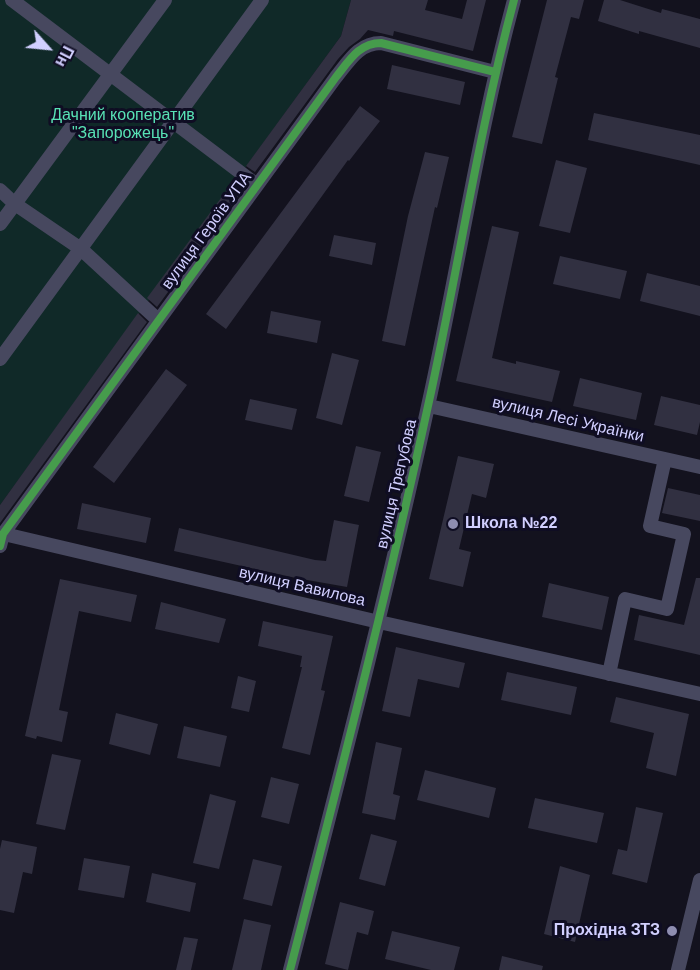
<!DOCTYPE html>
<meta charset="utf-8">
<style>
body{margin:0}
#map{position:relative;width:700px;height:970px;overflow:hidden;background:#13121e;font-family:Helvetica,sans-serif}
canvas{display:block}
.north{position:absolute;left:18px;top:18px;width:60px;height:60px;-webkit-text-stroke:4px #0f0d23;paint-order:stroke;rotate:117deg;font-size:16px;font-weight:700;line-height:24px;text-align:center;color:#d1cfff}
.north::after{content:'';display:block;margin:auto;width:21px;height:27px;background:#d1cfff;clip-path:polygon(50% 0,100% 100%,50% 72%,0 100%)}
</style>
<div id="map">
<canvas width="700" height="970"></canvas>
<div class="north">Пн</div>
</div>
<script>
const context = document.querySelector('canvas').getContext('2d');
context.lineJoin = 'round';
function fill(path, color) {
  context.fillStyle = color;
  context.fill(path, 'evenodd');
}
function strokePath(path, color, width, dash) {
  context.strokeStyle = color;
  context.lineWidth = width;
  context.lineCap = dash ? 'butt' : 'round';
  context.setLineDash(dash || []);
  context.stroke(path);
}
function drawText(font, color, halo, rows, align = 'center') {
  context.font = font + ' Helvetica,sans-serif';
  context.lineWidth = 6;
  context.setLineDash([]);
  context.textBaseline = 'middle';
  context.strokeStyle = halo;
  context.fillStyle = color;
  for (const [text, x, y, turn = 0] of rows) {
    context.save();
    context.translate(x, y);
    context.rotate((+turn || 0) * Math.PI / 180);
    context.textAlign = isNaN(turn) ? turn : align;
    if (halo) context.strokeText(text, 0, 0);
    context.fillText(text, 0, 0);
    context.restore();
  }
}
const green = new Path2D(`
 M0 0H351L341 36 0 505Z`);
const building = new Path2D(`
 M351 0H428L425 10 462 19 467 0H486L473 51 394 31 393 36 368 30 360 39 349 47 338 59 255 172 246 166 341 36Z
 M547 0H584L579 19 571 17 555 77 558 78 542 144 512 137Z
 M604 0H620L661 13 662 9 700 19V48L639 31V34L598 21Z
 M392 65 465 82 460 105 387 89Z
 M360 106 380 121 349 161 348 160 226 329 206 314Z
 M594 113 700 135V165L588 140Z
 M425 152 449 157 437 208 435 207 405 346 382 341 408 216Z
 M556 160 587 168 570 233 539 226Z
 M235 179 245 187 157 307 147 298Z
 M492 226 519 232 492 358 516 364V361L560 371 552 402 456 381Z
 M334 235 376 243 372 265 329 256Z
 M560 256 627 271 620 299 553 284Z
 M647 273 700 286V316L640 301Z
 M271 311 321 321 317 343 267 333Z
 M138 313 147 322 0 523V505Z
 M332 353 359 360 342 425 316 418Z
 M166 369 187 385 114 483 93 467Z
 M580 378 642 393 636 420 573 406Z
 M661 396 700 405V422L697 435 654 425Z
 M250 399 297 409 292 430 245 420Z
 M356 446 381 452 369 502 344 496Z
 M458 456 494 464 486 498 472 494 459 549 471 552 463 587 429 579Z
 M668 488 700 495V521L662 513Z
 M82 503 151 518 146 543 77 529Z
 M334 520 359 525 347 587 296 578 174 551 179 528 315 560 326 561Z
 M696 578H700V655L634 640 639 615 684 625Z
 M60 579 137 595 131 622 79 611 59 710 68 712 62 742 37 736 36 739 25 736Z
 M549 583 609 597 602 630 542 617Z
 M161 602 226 619 219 643 155 629Z
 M263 621 333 636 321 690 325 691 310 755 282 748 302 667H300L302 656 258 646Z
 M396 647 465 663 459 688 418 679 410 717 382 711Z
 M507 672 577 687 571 715 501 700Z
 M238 676 256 681 249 712 231 708Z
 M616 697 689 714 676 776 646 768 654 733 610 722Z
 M116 713 158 724 150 755 109 744Z
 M184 726 227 736 220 767 177 758Z
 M376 742 402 748 393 794 400 796 395 820 362 813Z
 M52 754 81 760 65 830 36 824Z
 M425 770 496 788 489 818 417 800Z
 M271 777 299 784 289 824 261 817Z
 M210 794 236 801 219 869 193 863Z
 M535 798 604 813 597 843 528 828Z
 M636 807 663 813 647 883 612 874 618 849 627 851Z
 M371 834 397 841 385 886 359 879Z
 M2 840 37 847 32 874 23 872 14 913 0 910V849Z
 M84 858 130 866 124 898 78 890Z
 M253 859 282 866 272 906 243 899Z
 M560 866 590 875 575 942 544 934Z
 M152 873 196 883 190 912 146 902Z
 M340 902 374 911 368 935 357 932 348 970 325 964Z
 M244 919 271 925 261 970H232Z
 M392 931 460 947 454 970H431L385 959Z
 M184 937 198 939 191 970H176Z
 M502 956 543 966 542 970H499Z`);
const minor = new Path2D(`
 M12 0 257 185
 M0 190 15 204 81 249 158 320
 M0 224 165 0
 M0 359 262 0
 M429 406 700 467
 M0 533 379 622 700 694
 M0 546 3 534 336 77C349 61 359 43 381 43L495 72
 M609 674 625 599 667 609 684 534 650 526 665 459
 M290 970C338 783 387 595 428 406 458 271 478 134 514 0
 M678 970 700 880`);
const cycleway = new Path2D(`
 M0 546 3 534 336 77C349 61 359 43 381 43L495 72
 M290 970C338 783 387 595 428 406 458 271 478 134 514 0`);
const markers = [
 [453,524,6,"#8e8db0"],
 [672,931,6,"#8e8db0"]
];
const parkNames = [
 ["Дачний кооператив",123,116],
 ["\"Запорожець\"",123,134]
];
const streetNames = [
 ["вулиця Героїв УПА",207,231,-54],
 ["вулиця Лесі Українки",568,420,13],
 ["вулиця Трегубова",397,484,-77],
 ["вулиця Вавилова",302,587,13]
];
const poiNames = [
 ["Школа №22",465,524],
 ["Прохідна ЗТЗ",660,931,"right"]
];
fill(green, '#102928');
fill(building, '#313041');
strokePath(minor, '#47485f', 14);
strokePath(cycleway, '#469c4c', 8);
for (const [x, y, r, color] of markers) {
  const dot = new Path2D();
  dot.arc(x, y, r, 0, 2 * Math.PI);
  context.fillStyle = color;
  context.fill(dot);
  strokePath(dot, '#0f0d23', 2);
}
drawText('16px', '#58e2b5', '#0f0d23', parkNames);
drawText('16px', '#d1cfff', '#0f0d23', streetNames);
drawText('bold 16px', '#d1cfff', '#0f0d23', poiNames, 'left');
</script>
